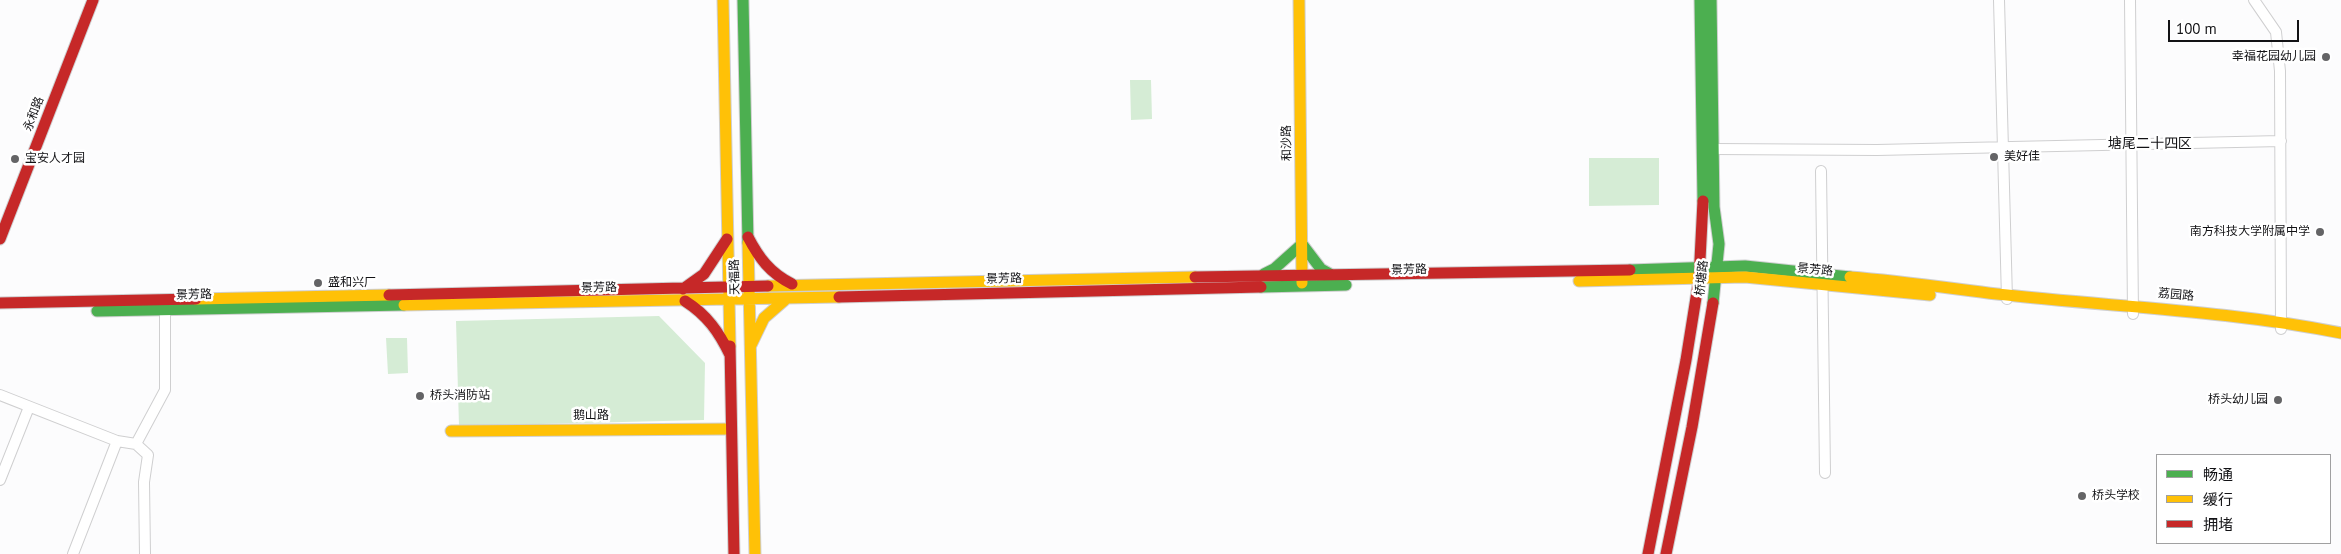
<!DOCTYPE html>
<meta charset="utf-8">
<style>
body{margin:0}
#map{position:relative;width:2341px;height:554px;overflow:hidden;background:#fcfcfd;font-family:"PT Sans","Noto Sans SC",sans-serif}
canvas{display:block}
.legend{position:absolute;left:2156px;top:454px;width:175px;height:90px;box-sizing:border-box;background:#fff;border:1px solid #a0a0a1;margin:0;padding:6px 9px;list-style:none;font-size:15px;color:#121215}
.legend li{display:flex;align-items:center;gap:10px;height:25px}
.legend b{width:25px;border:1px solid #a0a0a1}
.scale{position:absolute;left:2168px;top:20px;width:131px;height:22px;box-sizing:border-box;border:2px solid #121215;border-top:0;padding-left:6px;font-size:15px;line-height:18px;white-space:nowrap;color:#121215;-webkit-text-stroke:4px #fff;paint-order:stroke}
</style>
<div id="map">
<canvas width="2341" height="554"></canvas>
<ul class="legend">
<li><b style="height:6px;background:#4caf50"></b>畅通</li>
<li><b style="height:6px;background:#ffc107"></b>缓行</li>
<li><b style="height:6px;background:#c62828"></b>拥堵</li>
</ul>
<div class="scale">100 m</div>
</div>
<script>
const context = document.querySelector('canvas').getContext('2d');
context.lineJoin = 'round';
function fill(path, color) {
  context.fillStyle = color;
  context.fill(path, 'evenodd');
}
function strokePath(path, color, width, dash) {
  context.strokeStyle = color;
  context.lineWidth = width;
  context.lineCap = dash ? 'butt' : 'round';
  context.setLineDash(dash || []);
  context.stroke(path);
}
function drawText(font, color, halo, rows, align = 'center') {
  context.font = font + ' "PT Sans","Noto Sans SC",sans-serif';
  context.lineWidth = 5;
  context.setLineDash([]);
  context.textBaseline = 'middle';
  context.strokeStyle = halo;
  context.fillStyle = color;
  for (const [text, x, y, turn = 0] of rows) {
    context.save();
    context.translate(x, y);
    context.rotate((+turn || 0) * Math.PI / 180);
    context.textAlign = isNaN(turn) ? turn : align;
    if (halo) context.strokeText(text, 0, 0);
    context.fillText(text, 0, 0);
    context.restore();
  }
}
const green = new Path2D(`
 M1130 80H1151L1152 119 1131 120Z
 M1589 158H1659V205L1589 206Z
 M659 316 705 363 704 420 459 426 456 321Z
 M386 338H407L408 373 388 374Z`);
const street = new Path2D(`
 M1999 0 2007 299
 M2130 0 2133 314
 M2254 0 2276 32 2280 71 2281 329
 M1714 149 1877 150 2281 141
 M1821 171 1825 473
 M0 395 117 441 136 444 165 390V309
 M136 444 148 455 144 482 145 554
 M0 480 29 407
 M73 554 117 441`);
const fast = new Path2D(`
 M743 0 748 243
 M1700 0 1703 201
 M1711 0 1714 207 1719 244 1713 303
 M1630 270 1745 266 1850 277
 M1264 274 1274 269 1302 244 1321 269 1330 274
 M1261 287 1346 285
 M97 311 404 305`);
const slow = new Path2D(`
 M723 0 730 346
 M1299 0 1302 283
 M748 243 755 554
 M1850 277C1900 281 1948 288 1997 294 2113 307 2226 310 2341 333
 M1579 281 1745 277 1930 295
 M768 286 1195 277
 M196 299 389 295
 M404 305 839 297
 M751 345 764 318 787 298
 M451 431 731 429`);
const jam = new Path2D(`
 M748 237C759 258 770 273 792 284
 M0 239 93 0
 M1195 277 1630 270
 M683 289 704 274 727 239
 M389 295 768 286
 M839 297 1261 287
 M685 301C707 315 719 332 730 355
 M0 303 196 299
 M730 346 734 554
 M1648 554 1686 360 1699 279 1703 201
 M1666 554 1692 427 1713 303`);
const markers = [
 [2326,57,5,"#646466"],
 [1994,157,5,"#646466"],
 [15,159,5,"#646466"],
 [2320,232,5,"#646466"],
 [318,283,5,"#646466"],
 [420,396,5,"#646466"],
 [2278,400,5,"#646466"],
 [2082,496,5,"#646466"]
];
const poiNames = [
 ["幸福花园幼儿园",2316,57,"right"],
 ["美好佳",2004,157],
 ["宝安人才园",25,159],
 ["南方科技大学附属中学",2310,232,"right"],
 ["盛和兴厂",328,283],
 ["桥头消防站",430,396],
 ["桥头幼儿园",2268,400,"right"],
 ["桥头学校",2092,496]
];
const streetNames = [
 ["永和路",34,114,-69],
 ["和沙路",1287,143,-91],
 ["景芳路",1409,270,-1],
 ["景芳路",1815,270,5],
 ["天福路",735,277,-91],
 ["桥塘路",1702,278,-84],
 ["景芳路",1004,279,-1],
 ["景芳路",599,288,-1],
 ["景芳路",194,295,-1],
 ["荔园路",2176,295,5],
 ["鹅山路",591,416]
];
const neighbourhoodNames = [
 ["塘尾二十四区",2150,144]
];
fill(green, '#d5ecd5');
strokePath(street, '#cfcfd0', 12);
strokePath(fast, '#cfcfd0', 13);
strokePath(slow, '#cfcfd0', 13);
strokePath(jam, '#cfcfd0', 13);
strokePath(street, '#fff', 10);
strokePath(fast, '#4caf50', 11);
strokePath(slow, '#ffc107', 11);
strokePath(jam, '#c62828', 11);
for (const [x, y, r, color] of markers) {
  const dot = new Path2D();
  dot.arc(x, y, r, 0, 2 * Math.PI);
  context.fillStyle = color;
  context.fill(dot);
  strokePath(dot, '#fff', 2);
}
drawText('12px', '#121215', '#fff', poiNames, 'left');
drawText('12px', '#121215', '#fff', streetNames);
drawText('14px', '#121215', '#fff', neighbourhoodNames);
</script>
